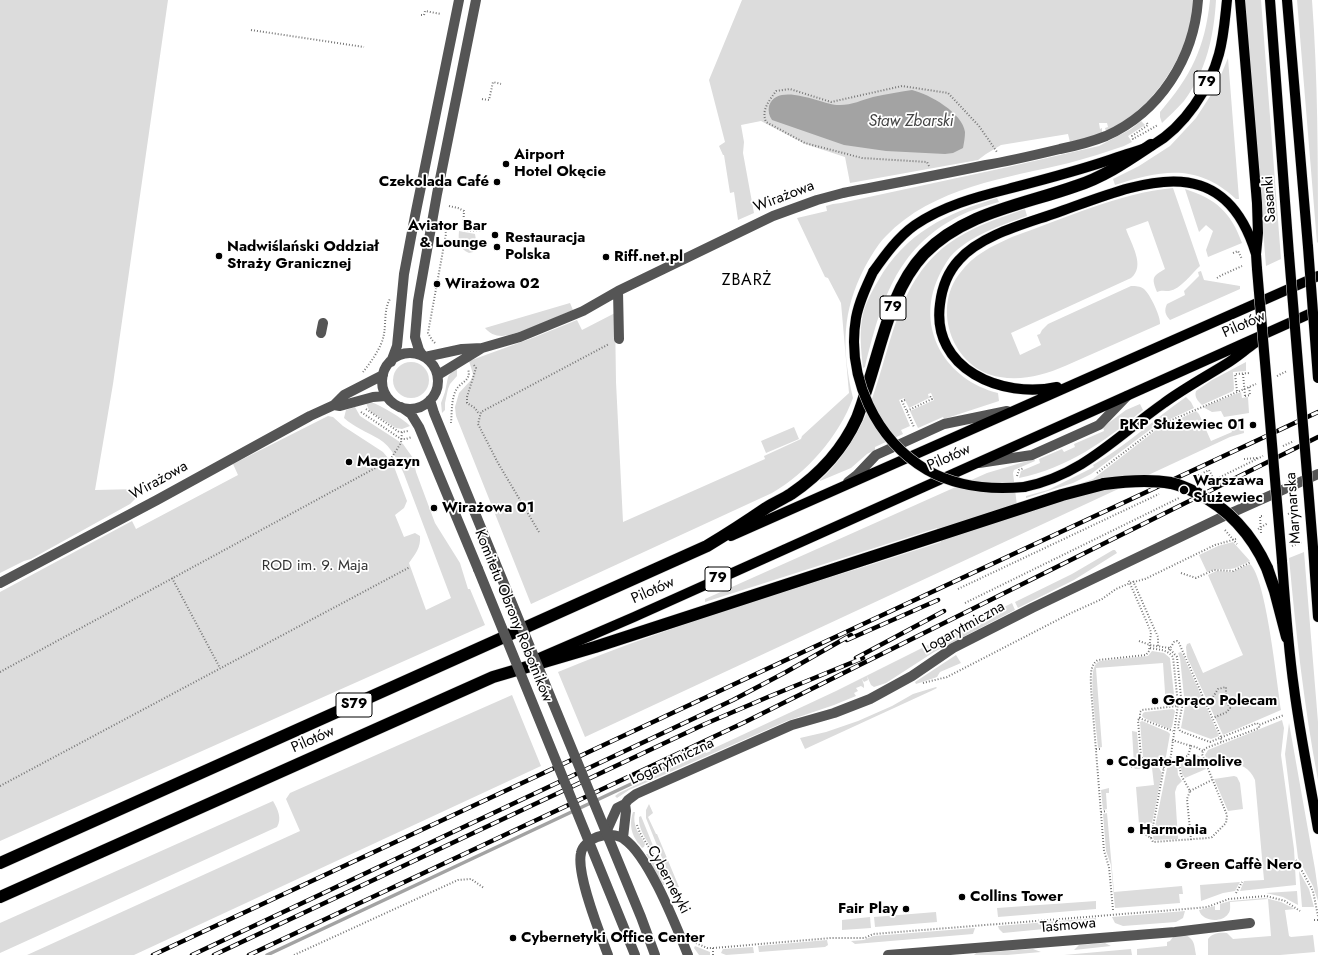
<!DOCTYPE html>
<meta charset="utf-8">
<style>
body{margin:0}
canvas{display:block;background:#fff}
</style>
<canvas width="1318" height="955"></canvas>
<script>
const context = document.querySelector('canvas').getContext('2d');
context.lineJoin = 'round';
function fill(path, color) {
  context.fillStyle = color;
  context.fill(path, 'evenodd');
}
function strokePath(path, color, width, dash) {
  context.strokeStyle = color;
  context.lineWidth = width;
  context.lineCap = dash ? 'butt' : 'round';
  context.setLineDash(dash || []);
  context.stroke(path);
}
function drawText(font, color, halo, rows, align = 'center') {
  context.font = font + ' Jost,sans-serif';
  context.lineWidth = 3.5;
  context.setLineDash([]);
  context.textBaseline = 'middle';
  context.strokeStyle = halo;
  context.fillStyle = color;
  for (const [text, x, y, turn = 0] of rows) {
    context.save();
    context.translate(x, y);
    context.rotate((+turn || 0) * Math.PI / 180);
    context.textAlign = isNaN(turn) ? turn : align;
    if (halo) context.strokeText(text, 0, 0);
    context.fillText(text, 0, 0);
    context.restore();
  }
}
const green = new Path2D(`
 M0 0H168L113 384 95 490 138 489 139 495 130 504 31 559 24 561 0 573Z
 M742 0H1193C1192 11 1191 23 1188 34 1174 74 1146 113 1106 131L1105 128 1108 127 1107 123H1099L1100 129 1102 128V133L1094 136 1070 142 1068 134 1001 145 986 154 978 160 850 183 845 157 805 144 761 121 741 125 744 142 743 153 754 213 738 220 734 192 730 193 724 155H723L719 146 725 142 709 80Z
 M1210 0H1216C1214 36 1206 72 1184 101 1177 109 1169 116 1162 123L1160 117V112C1191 76 1205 48 1210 0Z
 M1244 0H1261L1281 259 1266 266Z
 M1297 0H1312C1318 80 1318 161 1318 242L1317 243Z
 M1228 58 1239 199H1236C1197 163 1162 170 1115 185L1113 179 1139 166 1170 146 1196 118 1216 87Z
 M1141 121 1145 125 1128 136 1132 142 1124 146C1106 152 1088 158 1069 163 1007 178 933 187 886 236 876 246 866 264 860 277 841 319 843 354 853 398 839 436 807 473 772 493L531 604 456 416 455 407 459 393 472 379 473 374 469 361 535 337 577 320 582 330 615 313 616 382 623 522 765 459 764 456 801 439 802 436 849 393 841 303 828 278 825 277 797 218 827 211 826 206 833 204 841 203 1008 167 1099 146 1131 129Z
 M1173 188 1200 266C1191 274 1181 289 1169 291 1165 291 1161 290 1157 292 1151 277 1153 276 1165 269L1148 221 1126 229C1131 244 1146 266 1131 278L1011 333 1020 355 1041 345 1037 335 1040 334 1042 330 1048 324 1131 286C1136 286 1140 286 1144 289 1150 294 1161 317 1160 324L1065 366C1044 375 1022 381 1000 377 953 370 931 309 960 273 973 255 992 246 1012 237 1063 219 1119 193 1173 188Z
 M1185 189C1216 199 1231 212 1242 243L1208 257 1206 250 1213 231 1206 225 1199 232Z
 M997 198 999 202C985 206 971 210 959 216 895 249 881 303 865 367L863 368C861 350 859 332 863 314 866 302 872 291 878 281 905 233 947 213 997 198Z
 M1025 209 1027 216C1000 226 970 235 950 257 945 264 941 271 938 278 915 329 946 380 998 393L999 401 944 419 943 417 918 428 910 411 934 400 931 393 928 394 929 398 909 408 904 398 899 400 910 426 901 430 903 434 875 447V450L867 454 851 468 820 481V480C838 464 852 443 863 421 891 362 891 286 948 244 971 227 999 218 1025 209Z
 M459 231 475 234 477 246 473 252 469 253C459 249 458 241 459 231Z
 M1201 271 1204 280 1240 286V289L1170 320C1165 315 1164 310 1167 304L1185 295 1184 291 1199 276 1198 272Z
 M570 303 573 310C555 317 519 335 502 336 495 336 489 333 485 328Z
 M393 380a18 18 0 1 1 36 0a18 18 0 1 1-36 0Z
 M1246 362V371L1233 372 1234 389 1233 391 1202 405C1198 401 1194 397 1196 391L1212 380Z
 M457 369V376L450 384 448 389 445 403V410L442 413 441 403 445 392 448 377 451 372Z
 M1241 392 1242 398 1248 397 1249 413 1224 417 1221 411 1212 412 1203 407Z
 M1186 397 1191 402 1194 408 1155 426 1091 474 1073 483 1026 498V496L1048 490 1094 467 1093 465C1126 446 1154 419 1186 397Z
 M371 402C380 405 404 419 410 426L402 429 396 428 371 412 369 410 366 403Z
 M1140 404 1143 410C1105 441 1068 468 1019 478L1021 471 1040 463 1039 459 1062 449 1064 452 1075 447 1074 444 1104 431 1103 427 1126 410Z
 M355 407 360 416 403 444 413 458 416 472 435 523 460 563 468 589H470L485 625 0 841V592L132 521 136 529 238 475 233 464 328 416 333 417 343 426 383 452 393 464 407 501 404 508 395 515 404 537 415 533 420 536C421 548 415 554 409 563L426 610 451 598 404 474C398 461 392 447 379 439 367 432 354 427 344 418L346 410Z
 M1196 411 1199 414 1211 441 1232 432 1228 423 1234 421 1243 419 1244 433 1230 437 585 737 558 672C683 620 813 584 941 542L937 528 705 602V599L987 473 1034 459 1035 461 1014 470 1013 473 1017 506 1093 479 1156 430Z
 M794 427 799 439 766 453 761 441Z
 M1233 542 1250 561C1243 564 1236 569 1229 569 1221 570 1215 568 1207 572L1199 555 1218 546Z
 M1113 550H1115L1117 553 1074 580 1018 608 1015 602 1072 574Z
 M1304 552 1318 722V780C1304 706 1296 633 1289 558Z
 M1250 564C1266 578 1277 684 1281 710L1223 735 1187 657 1186 647 1187 644 1190 643 1203 673 1243 655 1208 575 1216 571 1232 572Z
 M1012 603 1015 610 934 652 886 683 874 687 871 685 867 676 868 680 864 682 862 679 864 685V688L861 686 856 688 858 691 854 693 856 696 834 705 787 721 629 790 617 798 615 796 619 793 705 752 706 753 711 751 710 750 836 691Z
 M1152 651 1164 653 1170 658 1175 704 1174 706 1166 707 1163 663 1096 668 1102 747 1098 748C1097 731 1089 681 1094 668 1095 665 1096 663 1100 661L1148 656Z
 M1181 652 1183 655 1219 736 1211 739 1181 728 1185 706 1180 658 1178 653Z
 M956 655 961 663 940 672 937 677 916 684 915 682Z
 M936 687 937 688 931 691 805 749 800 738 826 732 858 721 892 706 913 694Z
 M512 695 541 766 134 955H27L300 831 286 799 290 793Z
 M1173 709 1175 711 1172 727 1170 729 1144 718 1142 716 1143 713 1145 712Z
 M1282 720 1284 728 1281 755 1294 849 1296 885 1240 891 1244 881 1264 880 1255 780C1247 761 1227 760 1210 767L1205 755 1208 750Z
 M1142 721 1168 732 1170 734 1165 762 1163 764 1161 765 1143 757 1140 722Z
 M1289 723 1315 869 1318 890V901L1313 886 1298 858 1285 754Z
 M1132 731 1137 732 1139 756 1140 759 1134 765Z
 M1197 755 1200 757 1206 769 1185 778 1182 774 1180 762Z
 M1142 761 1159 768 1162 773 1152 823 1139 824 1136 787 1154 785 1152 768 1135 769 1134 767 1137 766Z
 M1177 763 1178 775 1182 781 1177 786 1175 792 1178 839 1154 840 1153 837 1167 768 1170 766Z
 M1234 776 1237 777 1240 783 1243 809 1228 811 1214 779Z
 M1109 788V793H1106L1107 809 1103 810 1101 790Z
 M273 801C278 810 282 818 277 827L0 953V923Z
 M649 804 653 813 648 817 656 834H657L679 887 674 888 646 818V810Z
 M633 812H635C632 826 639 833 645 844L644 847 642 848C640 844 638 844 636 840 630 831 630 821 633 812Z
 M1107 813 1114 892 1182 886 1183 894H1179L1180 903 1115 908 1111 865 1106 851 1103 814Z
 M641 816 654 848 652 849C646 839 638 829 639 817Z
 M646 854H650L653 857 665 885H663Z
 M1299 871 1309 889 1314 907H1302Z
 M1240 882 1235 891 1223 893 1201 901 1200 885Z
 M1297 891 1298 905 1283 897 1266 893Z
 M1265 898 1281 902 1295 909 1285 910 1289 936 1291 937 1313 935 1315 952 1280 955H1208V939C1212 933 1220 932 1227 933L1233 939 1271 936 1268 899 1230 902C1230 906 1231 911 1228 914 1222 923 1202 922 1199 910L1215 906V910H1220V904L1230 901Z
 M1096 901V909L998 917 997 908Z
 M1185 911 1183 918 1176 922 1123 926 1115 923 1112 917Z
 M936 912 937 922 875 927 874 917Z
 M870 917 871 928 842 930V920Z
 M1096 918V923L1095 924 1003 933 999 929 998 926Z
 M975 928 973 934 855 944 851 941 864 940 873 936Z
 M1185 935C1195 939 1194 945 1196 955H1137V949L1167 946V942L1170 941 1173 937Z
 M827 940 828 945 825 947 759 952 758 946Z
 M1105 943 1111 946 1074 950 1079 945Z
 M695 946 710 952V955H699L694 948Z
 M753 947 754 953 726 955 721 953 723 949Z
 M1033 949 1041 952 1007 955H974L976 953Z
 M1131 949 1132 955H1064Z`);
const water = new Path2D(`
 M912 90C929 94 963 113 965 132 965 137 964 143 963 148L953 153 945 154 886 151 844 145 772 120C769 116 768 111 769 106 778 80 824 106 840 105 852 105 862 100 873 97 886 94 899 92 912 90Z`);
const stream = new Path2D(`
 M267 955 697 753`);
const path = new Path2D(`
 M421 15H424L425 11 441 14
 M251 30 364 47
 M482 99 489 100 493 82 501 84
 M1147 123 1148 125 1132 136 1133 139 1158 125
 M929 166 927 162 862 158 805 143 766 122C761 110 769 101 776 91L790 89 831 102 902 86 948 93 979 126 997 152
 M449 206 458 208 464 211 463 230 479 231 485 226
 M1233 253 1238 251 1242 259
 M1217 278 1222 275 1242 266
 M435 343 432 340 428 333 446 234 444 223
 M474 365 476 368 467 397V403L475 408 479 414
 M363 372C371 362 382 347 384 334 386 323 384 309 390 299
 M1277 376 1287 371
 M1237 391 1235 374 1250 373
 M1245 396 1250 395 1249 386
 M905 400 902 401 914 427
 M366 409 399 432H402L408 431
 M907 411 932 399 930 396
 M361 412 401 439H406L412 437
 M451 423C452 413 451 400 456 390 460 382 472 381 468 369
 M1283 446 1294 441
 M1244 459 1257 458
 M1097 473 1160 425 1256 384
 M1017 476 1019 470 1024 468
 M1193 478 1209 470 1214 480
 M1206 484 1263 456
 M1288 514 1299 509
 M1258 529 1268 523
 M1225 530 1237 544
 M539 532 498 463 478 424 481 412 609 344
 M1261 533 1260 516H1264
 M1292 546 1302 542
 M1181 573 1196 578 1214 570 1233 571 1251 562
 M172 578 220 668
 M1133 581 1158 637V646
 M958 589 1159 494
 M965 603 1179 498
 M1139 641 1150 645 1169 648 1177 657 1182 707 1178 727 1180 731 1210 742 1257 723 1259 725
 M1150 648C1159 650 1167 649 1173 657L1178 704 1171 755 1170 760 1164 767 1153 826
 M1169 650 1174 642 1177 641 1179 643 1221 737V742
 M0 672 390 460 401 443 402 432
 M923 683 947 677 1071 613 1102 599 1116 589 1130 583 1145 579 1215 545 1236 539
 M1205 701 1213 697 1218 689 1226 687V700L1230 708 1227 712 1213 718
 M1139 718 1173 731
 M1172 740 1191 746
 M1096 749H1102
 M1168 763 1178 759
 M1131 767 1136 766 1142 759
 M1164 768 1144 760 1141 757 1138 720 1140 718V712L1142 710 1177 706
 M0 786 410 567
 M1190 791 1212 780
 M1101 812 1107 811
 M637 825 640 833 658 862
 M1151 838 1153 826H1143L1142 828 1143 833 1151 838 1153 842 1208 838 1212 837 1226 823 1227 815 1202 754 1203 751 1206 748 1259 728V725L1284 715
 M1191 840 1187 799 1190 791 1181 775 1178 759 1188 756 1191 746 1196 747 1203 751
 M1296 860 1313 891 1318 916
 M1236 893 1242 882
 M1113 910 1109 867 1104 851 1091 688C1091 679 1089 665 1098 660L1146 655 1149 651 1151 632 1128 579
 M1314 920H1318
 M696 943 707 948H713V955
 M713 948 831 938H865L873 934 1198 908 1207 907 1229 899 1266 896 1285 901 1300 911
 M294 955 458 880 471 879 484 888`);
const minor = new Path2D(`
 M618 291 619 339
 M321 333 323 323
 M382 381a28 28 0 1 1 56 0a28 28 0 1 1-56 0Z
 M423 356 419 350 415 337 418 301 437 194 476 0
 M425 357 462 349 482 348 520 337 583 311 618 291 773 216 817 200 843 193C890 184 938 175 986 165 1010 161 1035 155 1060 149 1075 146 1091 142 1106 136 1160 112 1194 58 1198 0
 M391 362 397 346 404 274 415 216 459 0
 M438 375 482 348
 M430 400 434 413 495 562
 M334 405 340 406 373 397 386 396
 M401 407 411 414 419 427 478 569
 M979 463 1032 455 1099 425 1127 396
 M848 482 857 475 876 455 944 424 1007 411
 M0 583 157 500 310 416 334 405 344 395 383 375
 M607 835 608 828 617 808 625 804 628 800 636 794 792 725 834 713 870 699 912 676 953 648 1032 608 1220 518 1318 474
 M623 838 626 811 625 804
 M608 955C600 934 576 874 581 853 582 846 591 839 597 837 605 834 617 834 624 839 649 856 676 926 688 955
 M888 955 1175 932 1250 923`);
const major = new Path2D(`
 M1240 0 1257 203 1258 233 1256 254 1257 269
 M1270 0 1289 255
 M1287 0 1308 247
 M873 272C885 255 898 237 915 225 943 206 976 197 1008 189 1045 179 1082 170 1118 157 1129 153 1143 150 1153 145 1184 127 1210 88 1219 54 1224 36 1225 18 1227 0
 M1057 387C1002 399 931 369 940 304 942 287 947 273 959 260 981 235 1025 224 1056 213 1135 185 1222 143 1256 254
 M1024 487C1083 475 1117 436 1164 403 1183 389 1205 377 1226 364 1236 358 1245 350 1255 343
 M731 536 1318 276
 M1313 547 1318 617
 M1282 561C1285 603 1288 646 1294 688 1300 735 1310 782 1318 829
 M532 661 634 617 1318 310`);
const highway = new Path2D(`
 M1267 568 1275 591 1287 637
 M0 863 707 546C727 534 747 521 766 508 774 503 783 499 791 494 819 475 843 449 857 418 860 410 863 402 865 394 881 348 890 290 924 254 965 212 1023 205 1076 186 1104 177 1127 161 1151 145
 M0 897 493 677 595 647 1062 495 1104 484`);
const rail = new Path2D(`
 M847 640 938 600
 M856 658 944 611
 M153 955 1318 412
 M192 955 733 700 786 672 851 635
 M214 955 705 724 768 697 863 658
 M249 955 743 723 1318 437`);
const pathBridge = new Path2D(`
 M1243 374 1245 396`);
const minorBridge = new Path2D(`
 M495 562 641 917 655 955
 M478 569 635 955`);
const majorBridge = new Path2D(`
 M1308 247 1318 378
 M1289 255 1313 547
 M1257 269 1282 561
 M873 272C866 287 859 302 856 318 846 377 876 440 927 470 957 487 992 490 1024 487`);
const highwayBridge = new Path2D(`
 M1104 484C1126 481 1148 479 1171 483 1180 485 1189 489 1197 493 1229 509 1252 535 1267 568`);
const markers = [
 [506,164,4,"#000"],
 [497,182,4,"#000"],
 [495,235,4,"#000"],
 [497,247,4,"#000"],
 [219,256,4,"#000"],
 [606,257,4,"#000"],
 [437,284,4,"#000"],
 [1253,425,4,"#000"],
 [349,462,4,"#000"],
 [1184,490,5,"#000"],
 [434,508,4,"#000"],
 [1155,701,4,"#000"],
 [1110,762,4,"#000"],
 [1131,830,4,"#000"],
 [1168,865,4,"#000"],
 [962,897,4,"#000"],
 [906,909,4,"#000"],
 [513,938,4,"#000"]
];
const shields = [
 [1207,83,26],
 [893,308,26],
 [718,579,26],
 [354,705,36]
];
const shieldNames = [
 ["79",1207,83],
 ["79",893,308],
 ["79",718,579],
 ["S79",354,705]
];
const poiNames = [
 ["Airport",514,155],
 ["Hotel Okęcie",514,172],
 ["Czekolada Café",489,182,"right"],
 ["Aviator Bar",487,226,"right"],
 ["& Lounge",487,243,"right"],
 ["Restauracja",505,238],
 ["Polska",505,255],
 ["Nadwiślański Oddział",227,247],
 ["Straży Granicznej",227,264],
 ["Riff.net.pl",614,257],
 ["Wirażowa 02",445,284],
 ["PKP Służewiec 01",1245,425,"right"],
 ["Magazyn",357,462],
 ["Warszawa",1193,481],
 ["Służewiec",1193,498],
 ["Wirażowa 01",442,508],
 ["Gorąco Polecam",1163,701],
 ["Colgate-Palmolive",1118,762],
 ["Harmonia",1139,830],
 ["Green Caffè Nero",1176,865],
 ["Collins Tower",970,897],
 ["Fair Play",898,909,"right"],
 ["Cybernetyki Office Center",521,938]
];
const streetNames = [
 ["Wirażowa",784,197,-21],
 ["Sasanki",1270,199,-94],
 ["Pilotów",1244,325,-24],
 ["Pilotów",949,458,-24],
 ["Wirażowa",159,481,-29],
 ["Marynarska",1294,508,-94],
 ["Pilotów",653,591,-24],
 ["Komitetu Obrony Robotników",513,616,68],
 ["Logarytmiczna",964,628,-29],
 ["Pilotów",313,740,-24],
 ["Logarytmiczna",672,762,-25],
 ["Cybernetyki",668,880,62],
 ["Taśmowa",1068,926,-5]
];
const parkNames = [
 ["ROD im. 9. Maja",315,566]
];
const waterNames = [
 ["Staw Zbarski",911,122]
];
const neighbourhoodNames = [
 ["ZBARŻ",747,281]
];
fill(green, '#dcdcdc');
fill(water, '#a3a3a3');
strokePath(stream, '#a3a3a3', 3.5);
strokePath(major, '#dbdbdb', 11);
strokePath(highway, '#dbdbdb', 13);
strokePath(path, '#777', 2, [1, 2]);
strokePath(minor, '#555', 10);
strokePath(major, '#000', 10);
strokePath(highway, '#000', 12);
strokePath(rail, '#000', 4.5);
strokePath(rail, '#fff', 3, [9]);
strokePath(majorBridge, '#dbdbdb', 11, []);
strokePath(highwayBridge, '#dbdbdb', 13, []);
strokePath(pathBridge, '#777', 2, [1, 2]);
strokePath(minorBridge, '#555', 10);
strokePath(majorBridge, '#000', 10);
strokePath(highwayBridge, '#000', 12);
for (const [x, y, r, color] of markers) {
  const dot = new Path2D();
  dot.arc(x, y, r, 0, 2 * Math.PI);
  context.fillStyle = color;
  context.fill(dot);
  strokePath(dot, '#fff', 1.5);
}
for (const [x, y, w] of shields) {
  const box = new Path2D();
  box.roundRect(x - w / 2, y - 12, w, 24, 3);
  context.fillStyle = '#fff';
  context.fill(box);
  strokePath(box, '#000', 1);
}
drawText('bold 14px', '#000', null, shieldNames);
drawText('bold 15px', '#000', '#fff', poiNames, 'left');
drawText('15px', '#000', '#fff', streetNames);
drawText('15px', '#333', '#fff', parkNames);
drawText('italic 16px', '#444', '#fff', waterNames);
context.letterSpacing = '1px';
drawText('16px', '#000', '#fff', neighbourhoodNames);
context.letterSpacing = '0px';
</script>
